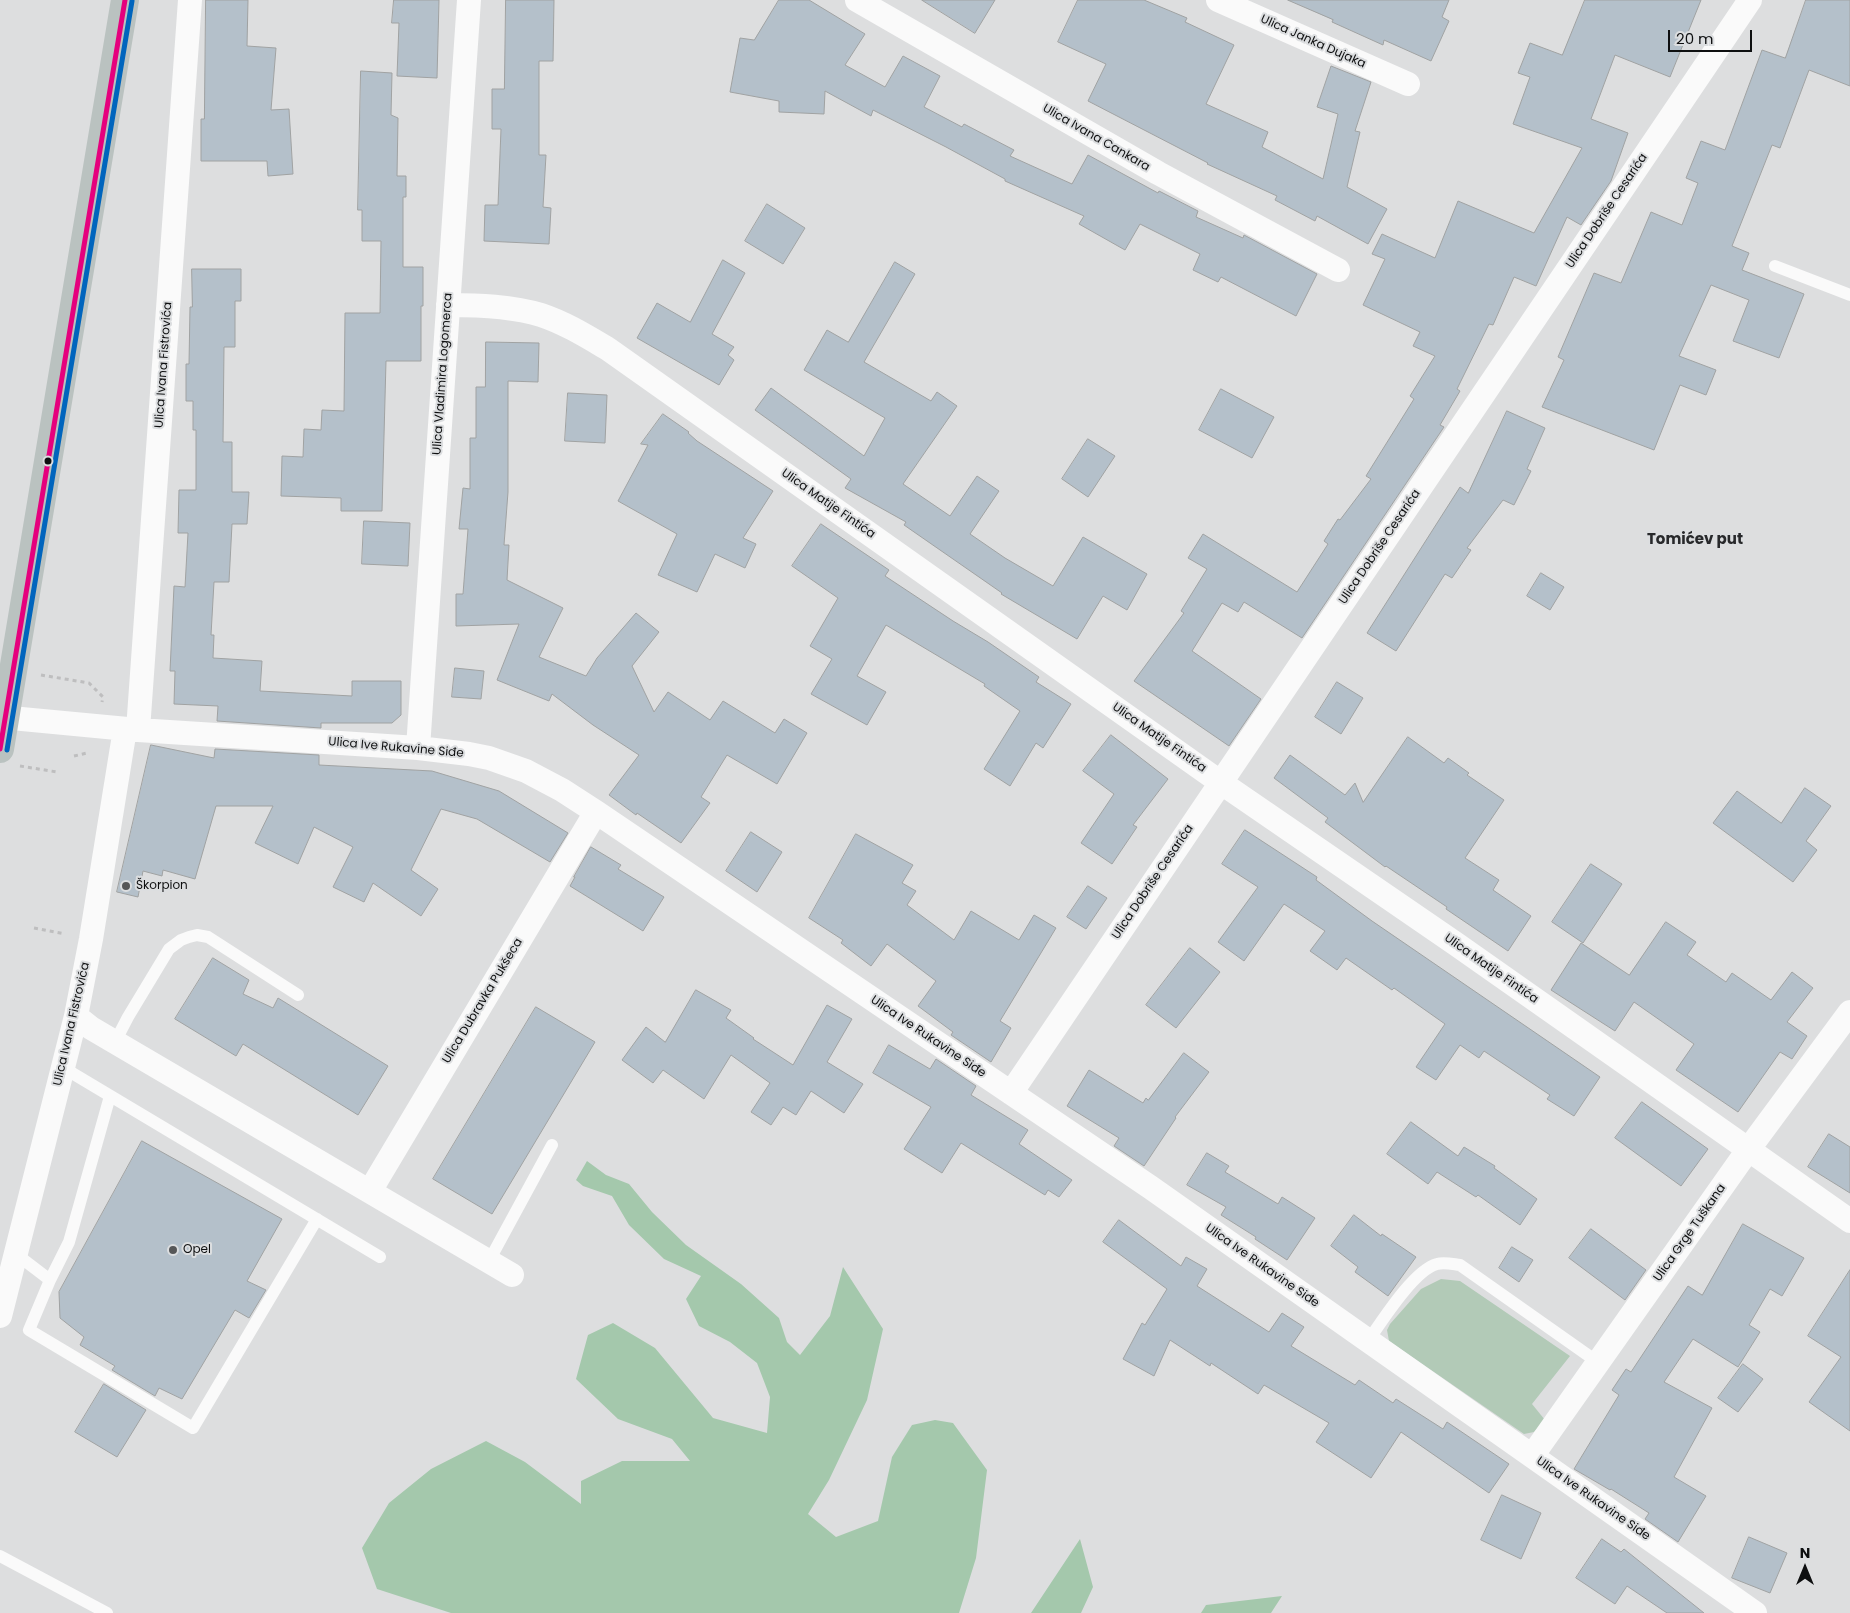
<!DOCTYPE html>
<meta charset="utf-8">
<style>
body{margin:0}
#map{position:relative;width:1850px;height:1613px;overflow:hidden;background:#dddedf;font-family:Poppins,sans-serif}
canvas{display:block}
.north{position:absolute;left:1780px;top:1543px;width:50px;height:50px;-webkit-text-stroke:4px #dcdee0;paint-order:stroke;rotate:0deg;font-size:14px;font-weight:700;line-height:20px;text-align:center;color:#0e0f10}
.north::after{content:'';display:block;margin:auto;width:18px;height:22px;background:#0e0f10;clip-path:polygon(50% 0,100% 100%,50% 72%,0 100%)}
.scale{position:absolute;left:1668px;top:30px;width:84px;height:22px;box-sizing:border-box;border:2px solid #0e0f10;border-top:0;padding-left:6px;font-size:15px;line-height:18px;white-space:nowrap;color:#0e0f10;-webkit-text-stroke:4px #dcdee0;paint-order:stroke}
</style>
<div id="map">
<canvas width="1850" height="1613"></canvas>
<div class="north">N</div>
<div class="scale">20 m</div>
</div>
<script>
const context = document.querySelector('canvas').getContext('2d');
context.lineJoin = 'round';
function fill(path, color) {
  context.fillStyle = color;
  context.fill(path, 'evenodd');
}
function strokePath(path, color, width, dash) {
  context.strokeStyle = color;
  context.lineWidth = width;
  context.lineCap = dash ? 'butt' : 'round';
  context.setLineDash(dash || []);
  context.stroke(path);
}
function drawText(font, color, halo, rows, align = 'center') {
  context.font = font + ' Poppins,sans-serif';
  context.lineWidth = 4;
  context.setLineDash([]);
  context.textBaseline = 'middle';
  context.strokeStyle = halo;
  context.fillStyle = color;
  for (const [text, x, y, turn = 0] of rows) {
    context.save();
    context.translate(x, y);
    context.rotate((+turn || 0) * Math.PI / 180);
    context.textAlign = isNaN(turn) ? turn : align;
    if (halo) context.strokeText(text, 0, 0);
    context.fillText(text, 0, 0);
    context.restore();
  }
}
const green = new Path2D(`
 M1441 1279 1460 1281 1570 1356 1532 1404 1545 1420 1534 1432 1524 1434 1389 1341 1387 1330 1390 1324 1421 1289Z`);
const forest = new Path2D(`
 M587 1161 606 1175 629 1184 652 1212 686 1245 741 1284 779 1318 787 1342 800 1355 830 1316 843 1267 883 1329 867 1400 829 1480 808 1514 836 1537 878 1521 892 1457 912 1425 935 1420 953 1423 987 1470 976 1558 959 1613H451L377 1589 362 1548 389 1503 431 1469 486 1441 525 1462 581 1504V1481L622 1461H690L672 1439 618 1419 576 1379 588 1335 613 1323 655 1348 713 1418 767 1433 770 1397 757 1363 730 1342 699 1326 686 1299 701 1276 664 1259 629 1225 612 1196 583 1186 576 1180Z
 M1080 1539 1093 1587 1081 1613H1031Z
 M1282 1596 1271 1613H1201L1206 1605Z`);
const building = new Path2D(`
 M206 0H248L247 46 276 48 271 110 289 109 293 174 268 176 267 161H201V119H204Z
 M394 0H439L437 78 397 76 399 23H392Z
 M506 0H554L553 61H539V155H546L543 207 551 208 549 244 484 241 485 205H498L501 129H492V89H504Z
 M779 0H809L865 34 845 65 885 87 903 56 940 76 924 107 962 127 964 124 1014 150 1010 156 1072 184 1088 155 1158 193 1159 191 1198 211 1196 217 1243 238 1244 235 1317 274 1296 316 1221 277 1218 282 1193 270 1200 254 1140 224 1125 250 1079 224 1084 216 1005 181V179L946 147 873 110 871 116 825 91 824 114 779 112V101L730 92 740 38 754 40Z
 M922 0H995L975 33Z
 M1078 0H1144L1187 18 1185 22 1234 45 1206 104 1268 132 1262 147 1323 179 1338 114 1317 107 1331 66 1371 82 1355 131 1360 132 1347 187 1387 209 1368 244 1317 216 1315 221 1275 200 1277 196 1207 164 1208 163 1088 101 1106 64 1058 42Z
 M1288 0H1449L1442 17 1449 21 1431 61 1384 40 1383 45 1332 22 1333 20Z
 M1585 0H1701L1670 77 1615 55 1591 119 1628 133 1611 181 1581 225 1567 217 1536 286 1514 277 1493 325 1489 324 1457 389 1460 391 1440 425 1444 427 1302 638 1244 602 1238 612 1222 603 1192 651 1261 699 1229 746 1134 681 1184 613 1181 611 1207 569 1188 558 1203 534 1297 592 1328 544 1324 541 1338 519 1340 520 1371 479 1366 476 1414 399 1410 396 1435 356 1413 346 1420 332 1363 305 1385 259 1372 254 1382 234 1435 258 1458 201 1534 233 1582 148 1513 124 1530 77 1518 73 1530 43 1562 55Z
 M1806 0H1850V86L1809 70 1780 148 1772 145 1732 246 1749 253 1742 270 1804 294 1779 358 1733 341 1749 300 1711 285 1679 356 1716 370 1706 395 1680 385 1654 450 1542 407 1564 360 1558 357 1594 273 1621 283 1651 212 1682 225 1698 183 1686 178 1701 141 1725 150 1762 50 1785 58Z
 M361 71 392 73 391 115 398 118 397 176H406V197H403V267H423V306H421V361H386L382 511H341V498L281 496 282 456 303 457 304 429 321 430 322 410 344 411 345 313H380L381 241H362V210H358Z
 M767 204 805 228 783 264 745 241Z
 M723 260 745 273 712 334 734 347 728 355 734 360 719 385 637 338 657 303 690 322Z
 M895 262 915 274 864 362 931 401 937 392 957 406 903 484 950 516 977 476 999 491 970 534 1005 558 1053 586 1083 537 1147 574 1127 610 1103 596 1077 639 1001 594 1002 593 904 525 906 522 845 488 851 479 755 410 771 388 864 456 885 418 804 370 827 330 848 342Z
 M192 269H241V301H235V347H224L223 442H232V492H249L247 524H232L229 582H214L211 635H214L213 658 262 661 260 691 352 696V681H401V715L392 723H321V728L217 721 218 706 174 704 175 671H170L174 586 185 587 188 533H178L179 490H196V430H193V401H186V364H189L190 307H192Z
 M486 342 539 343 538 382 508 381V492L504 545H509L507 580 563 608 539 657 586 676 597 658 636 613 659 632 632 666 654 712 668 692 710 720 723 701 775 733 784 719 807 733 777 784 727 755 701 797 710 803 681 843 637 813 636 815 609 795 639 755 593 725 552 694 549 701 497 680 519 624 456 626V594H463L468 529H459L463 488 470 489V438H476V387H485Z
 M1221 389 1274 417 1252 458 1199 430Z
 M568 393 607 395 605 443 565 441Z
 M1507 411 1545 428 1527 469 1531 471 1514 505 1503 500 1467 548 1471 550 1452 578 1445 574 1396 651 1367 633 1460 487 1468 493Z
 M663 414 689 432 688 433 697 441 773 491 743 538 756 544 745 568 715 554 697 592 658 575 677 534 618 501 648 445 641 444Z
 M1088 439 1115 456 1088 497 1062 479Z
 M364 521 410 523 408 566 362 564Z
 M821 524 889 570 885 576 953 621 988 642 1039 677 1036 682 1071 704 1043 748 1036 743 1010 786 984 769 1020 711 984 686 985 684 886 625 857 676 886 692 867 725 811 694 832 659 810 646 838 598 792 566Z
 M1541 573 1564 587 1550 610 1527 596Z
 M455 668 484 671 481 699 452 697Z
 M1337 682 1363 698 1341 734 1315 717Z
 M1111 735 1168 779 1133 825 1137 827 1112 864 1081 843 1114 794 1083 771Z
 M1408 737 1444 763 1448 758 1469 773 1467 775 1504 800 1465 858 1499 880 1493 890 1531 916 1508 951 1446 909 1447 907 1386 866 1385 867 1325 822 1328 818 1274 778 1290 755 1345 795 1355 783 1363 802Z
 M151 745 214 758 215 749 319 755V765L432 771 499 791 568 833 550 862 477 819 441 809 411 870 438 889 421 916 373 883 364 902 333 887 353 847 314 827 298 864 255 843 273 806H216L195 879 163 870 162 876 143 871 138 897 117 892Z
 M1805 788 1831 806 1806 841 1817 850 1793 882 1713 823 1737 791 1781 823Z
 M1245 830 1317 877 1316 880 1372 921 1600 1077 1574 1116 1547 1099 1550 1095 1484 1051 1479 1058 1460 1045 1436 1080 1416 1067 1445 1024 1394 988 1392 990 1346 958 1337 970 1310 951 1325 931 1284 904 1244 961 1218 942 1258 887 1222 864Z
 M751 832 782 852 757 892 726 871Z
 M856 834 913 865 902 883 916 891 907 905 954 940 971 911 1019 940 1034 915 1056 928 1000 1021 1011 1028 991 1062 951 1035 953 1032 918 1006 936 981 887 944 871 966 841 943 843 940 809 918Z
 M591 847 621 865 618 869 664 897 643 931 570 886 575 877H574Z
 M1591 864 1622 884 1583 943 1552 922Z
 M1088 886 1107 898 1086 929 1067 917Z
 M1666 922 1696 942 1687 955 1726 982 1732 973 1771 1000 1792 972 1813 988 1787 1022 1807 1036 1792 1059 1780 1052 1738 1112 1676 1070 1694 1044 1634 1002 1615 1031 1551 990 1581 943 1629 975Z
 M1190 948 1220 972 1176 1028 1146 1005Z
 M213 958 249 980 243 994 273 1008 278 998 388 1066 358 1115 243 1044 236 1056 175 1019Z
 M696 990 731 1010 726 1018 754 1038 753 1039 793 1065 827 1005 852 1019 827 1062 863 1084 844 1113 811 1091 796 1115 783 1107 771 1125 751 1112 770 1083 731 1055 704 1099 663 1070 653 1083 622 1060 646 1027 665 1042Z
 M536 1007 595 1042 492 1214 433 1179Z
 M889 1045 930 1069 936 1059 976 1086 971 1095 1028 1130 1019 1144 1072 1180 1059 1197 1048 1190 1045 1195 961 1143 942 1173 904 1149 931 1107 873 1073Z
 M1184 1053 1209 1072 1175 1117 1176 1118 1144 1166 1114 1146 1119 1138 1067 1106 1089 1070 1143 1103 1146 1098 1148 1100Z
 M1642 1102 1708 1149 1681 1186 1615 1138Z
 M1411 1122 1458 1156 1464 1147 1495 1166 1494 1168 1537 1199 1520 1225 1478 1195 1476 1197 1437 1172 1428 1184 1387 1154Z
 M1829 1134 1850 1147V1193L1808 1167Z
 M142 1141 282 1219 247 1281 266 1290 249 1318 235 1310 182 1399 159 1388 155 1396 112 1370 115 1366 80 1345 84 1337 60 1318 59 1292Z
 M1207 1153 1229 1166 1225 1172 1278 1204 1282 1197 1315 1218 1287 1260 1255 1239 1256 1237 1221 1215 1226 1207 1187 1185Z
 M1354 1215 1381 1236 1382 1234 1416 1257 1388 1296 1355 1272 1358 1267 1331 1246Z
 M1119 1220 1181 1266 1186 1257 1207 1269 1197 1286 1269 1332 1282 1313 1304 1327 1291 1346 1355 1385 1359 1380 1393 1403 1396 1399 1443 1429 1447 1422 1509 1464 1489 1493 1401 1432 1371 1478 1316 1442 1329 1423 1264 1385 1258 1394 1211 1363 1210 1366 1170 1340 1154 1376 1123 1359 1142 1323 1145 1325 1167 1289 1103 1242Z
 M1743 1224 1804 1258 1782 1296 1770 1289 1749 1325 1760 1332 1738 1367 1693 1339 1664 1382 1712 1408 1674 1477 1706 1496 1678 1542 1645 1519 1649 1513 1611 1489 1610 1490 1574 1469 1619 1395 1612 1390 1626 1369 1631 1372 1688 1286 1702 1295Z
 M1591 1229 1646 1270 1625 1300 1569 1258Z
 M1512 1247 1533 1260 1519 1282 1499 1268Z
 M1850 1270V1431L1809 1402 1841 1357 1808 1336Z
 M1743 1364 1763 1379 1738 1412 1718 1398Z
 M104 1384 146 1410 117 1457 75 1432Z
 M1502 1495 1541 1513 1521 1559 1481 1540Z
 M1749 1537 1787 1553 1770 1593 1732 1578Z
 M1602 1539 1621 1552 1624 1549 1704 1613H1667L1627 1586 1615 1604 1576 1578Z`);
const path = new Path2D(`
 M41 675 89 683 103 697 102 702
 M74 756 87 753
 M20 766 57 772
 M34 928 65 934`);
const service = new Path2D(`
 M1775 266 1850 295
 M115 1042 128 1017 169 949 181 940 189 937 197 935 208 937 298 995
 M62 1067 380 1257
 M16 1254 50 1280 29 1330 193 1428 317 1219
 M489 1261 552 1145
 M50 1280 69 1242 110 1096
 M1368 1341C1382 1321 1414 1270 1437 1264 1444 1262 1452 1264 1460 1265L1599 1363
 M0 1556 107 1613`);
const minor = new Path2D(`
 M857 0 1158 173 1338 270
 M1218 0 1408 84
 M448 305C478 305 512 306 541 315 565 323 586 336 608 349L1220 782 1456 944 1850 1221
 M0 717 138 730 418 748 469 754 489 758 526 771 562 790 596 812 1150 1187 1755 1613
 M138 730 190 0
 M418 748 469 0
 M76 1016 91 1028 512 1275
 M1011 1093 1750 0
 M370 1191 596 812
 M0 1316 76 1016 91 939 125 729
 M1532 1456 1748 1150 1850 1012`);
const primary = new Path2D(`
 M0 749 125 0`);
const bus1 = new Path2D(`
 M0 749 125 0`);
const bus2 = new Path2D(`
 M7 750 132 1`);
const markers = [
 [48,461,4.5,"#0e0f10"],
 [126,886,5,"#565758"],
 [173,1250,5,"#565758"]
];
const streetNames = [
 ["Ulica Janka Dujaka",1313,42,24],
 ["Ulica Ivana Cankara",1096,138,30],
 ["Ulica Dobriše Cesarića",1607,211,-56],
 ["Ulica Ivana Fistrovića",164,365,-86],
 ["Ulica Vladimira Logomerca",443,374,-86],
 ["Ulica Matije Fintića",828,504,35],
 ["Ulica Dobriše Cesarića",1380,547,-56],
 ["Ulica Matije Fintića",1159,738,35],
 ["Ulica Ive Rukavine Siđe",396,748,5],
 ["Ulica Dobriše Cesarića",1153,882,-56],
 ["Ulica Matije Fintića",1491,969,35],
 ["Ulica Dubravka Pukšeca",483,1001,-59],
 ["Ulica Ivana Fistrovića",72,1024,-77],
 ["Ulica Ive Rukavine Siđe",928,1037,34],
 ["Ulica Grge Tuškana",1690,1233,-55],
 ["Ulica Ive Rukavine Siđe",1262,1266,35],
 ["Ulica Ive Rukavine Siđe",1593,1499,35]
];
const poiNames = [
 ["Škorpion",136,886],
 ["Opel",183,1250]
];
const quarterNames = [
 ["Tomićev put",1695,540]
];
fill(green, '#b2cab7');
fill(forest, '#a4c8ac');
fill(building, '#b4c0ca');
strokePath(building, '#a0a2a2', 1);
strokePath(path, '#bebebf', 3, [4, 4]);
strokePath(service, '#fafafa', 12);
strokePath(minor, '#fafafa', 24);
strokePath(primary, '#bac2c0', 28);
strokePath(bus1, '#e5007d', 5);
strokePath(bus2, '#0065bd', 5);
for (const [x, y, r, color] of markers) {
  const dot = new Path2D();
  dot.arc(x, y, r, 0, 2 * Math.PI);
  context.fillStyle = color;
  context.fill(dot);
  strokePath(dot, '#dcdee0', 2);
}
drawText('12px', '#0e0f10', '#dcdee0', streetNames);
drawText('12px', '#0e0f10', '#dcdee0', poiNames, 'left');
drawText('bold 15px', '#28292b', '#dcdee0', quarterNames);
</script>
